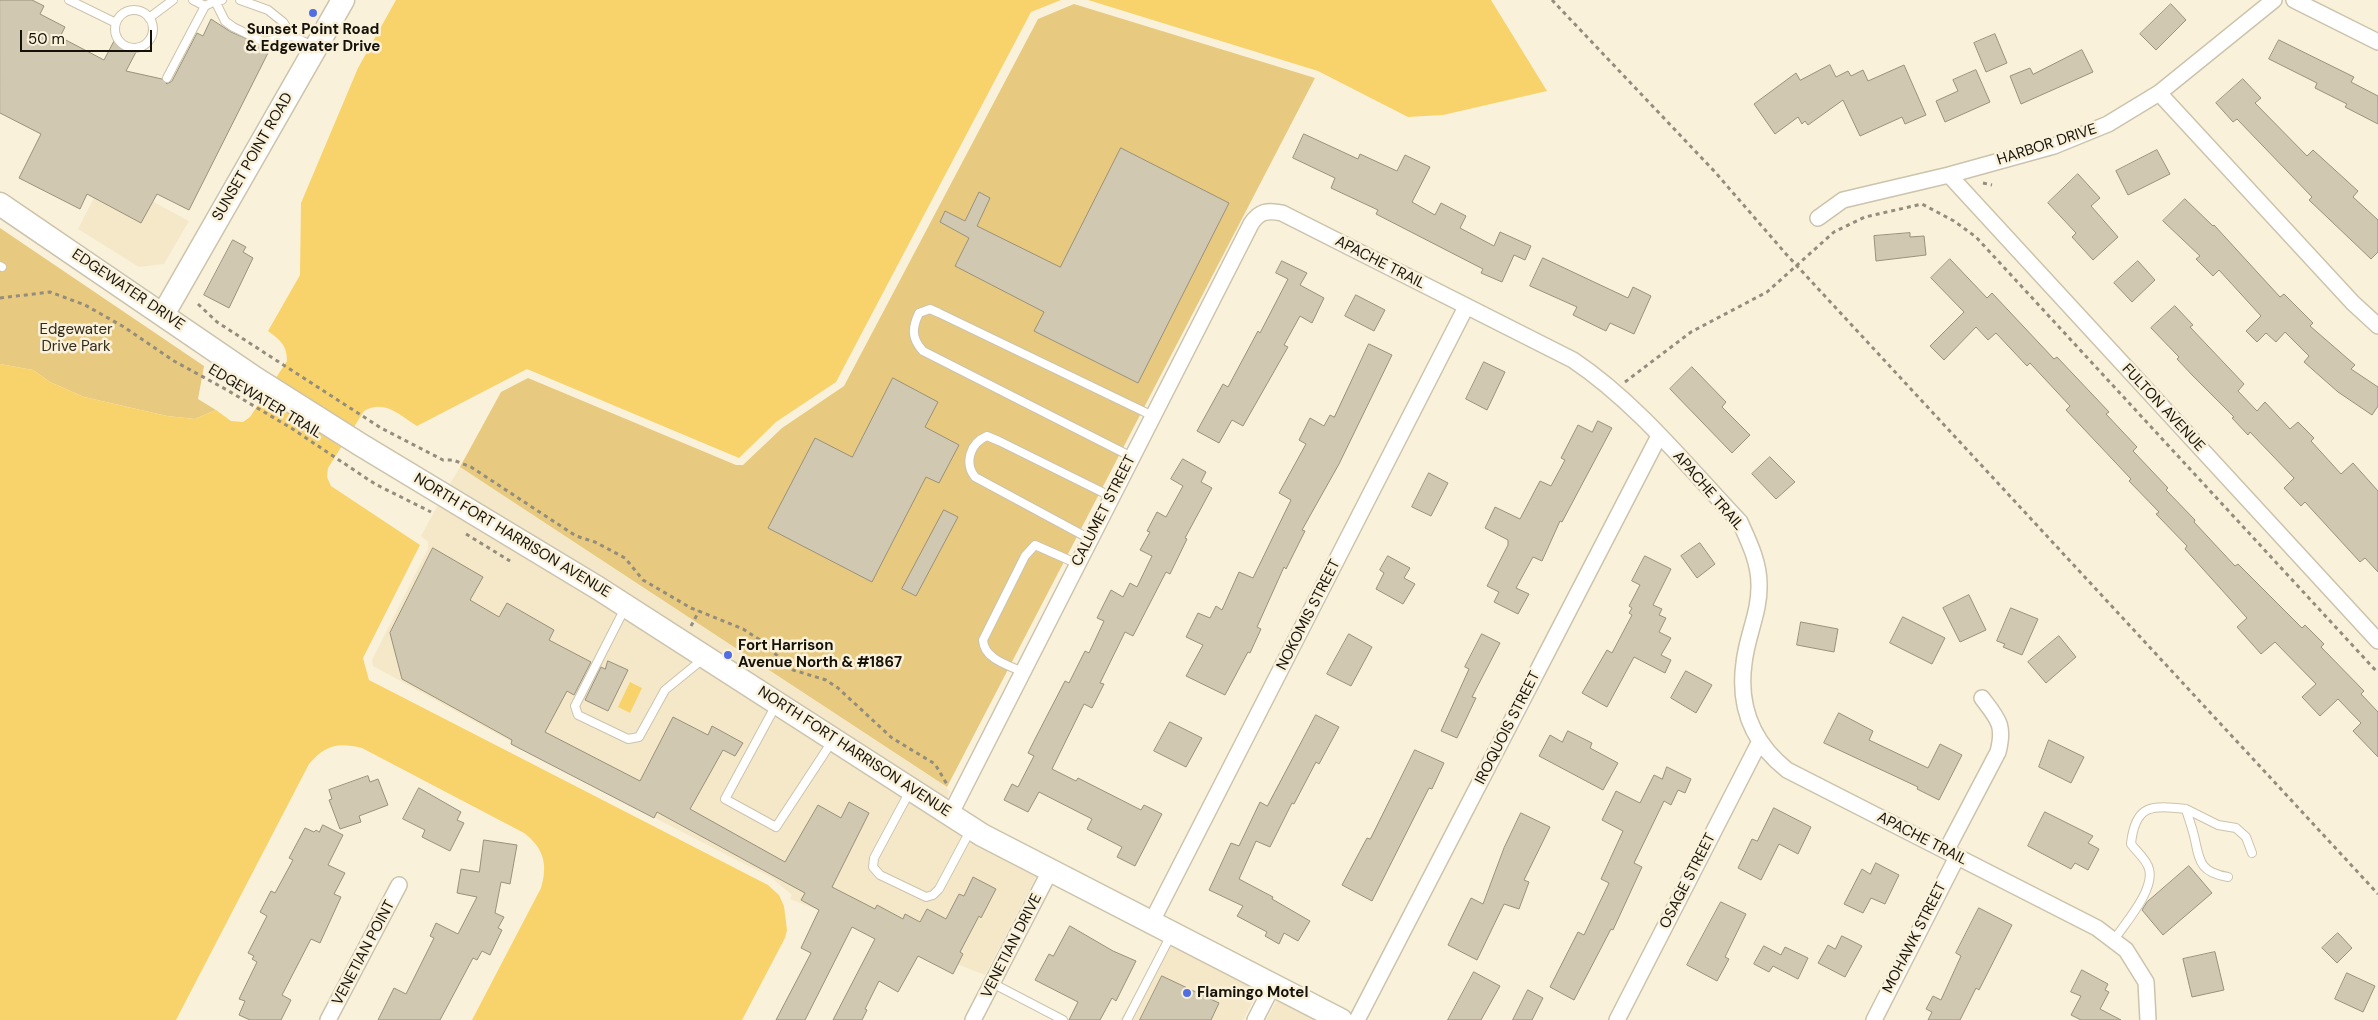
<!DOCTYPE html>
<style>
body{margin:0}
#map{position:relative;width:2378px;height:1020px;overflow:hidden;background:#faf1da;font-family:"DM Sans",sans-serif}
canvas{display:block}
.scale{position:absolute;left:20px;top:30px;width:132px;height:22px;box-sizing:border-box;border:2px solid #15120a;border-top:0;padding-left:6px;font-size:15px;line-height:18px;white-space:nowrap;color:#15120a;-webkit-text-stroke:4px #faf1da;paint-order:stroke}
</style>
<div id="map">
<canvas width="2378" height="1020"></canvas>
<div class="scale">50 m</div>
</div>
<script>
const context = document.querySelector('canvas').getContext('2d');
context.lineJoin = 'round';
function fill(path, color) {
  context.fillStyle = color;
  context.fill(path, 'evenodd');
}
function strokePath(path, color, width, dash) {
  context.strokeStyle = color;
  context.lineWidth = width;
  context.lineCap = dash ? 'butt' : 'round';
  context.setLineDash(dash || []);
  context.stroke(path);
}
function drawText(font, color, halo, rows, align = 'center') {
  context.font = font + ' "DM Sans",sans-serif';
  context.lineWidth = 5;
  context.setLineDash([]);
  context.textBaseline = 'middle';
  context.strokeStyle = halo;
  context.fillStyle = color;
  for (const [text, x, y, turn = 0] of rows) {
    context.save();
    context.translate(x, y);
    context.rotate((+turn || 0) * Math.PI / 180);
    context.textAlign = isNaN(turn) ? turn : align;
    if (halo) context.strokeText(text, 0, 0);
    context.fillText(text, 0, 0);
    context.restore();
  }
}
const built = new Path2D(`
 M105 176 189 221 164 264 139 267 78 229Z
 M460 467 942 784 950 791 946 801 448 487Z
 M439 503 593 596 1037 875 985 975 790 899 792 895 772 878 587 783 373 666 372 660 428 549V542L421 536Z
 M1165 943 1259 989 1243 1020H1120Z
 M1278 998 1321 1020H1266Z`);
const green = new Path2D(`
 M1074 4 1315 78 947 787 460 467 501 392 528 378 736 465H743L782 428 844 386 1038 19Z
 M0 228 204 366 198 399 216 410 195 419 167 416 84 397 50 382 33 370 0 364Z`);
const water = new Path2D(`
 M396 0H1061L1031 12 836 382 776 422 739 458 527 369 417 426C399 415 385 399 364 411L328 468 327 477 331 486 420 545 363 658 369 680 768 885 779 895 784 906 787 930 785 938 742 1020H472L541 888C548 865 544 848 524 833L362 748C338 742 325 745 309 764L176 1020H0V364L33 370 50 382 84 397 167 416 195 419 216 410 231 421 243 422 250 417 287 361C287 345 280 340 268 331L300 275 301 203 358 68Z
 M1088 0H1491L1547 91 1443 115 1408 117 1318 71Z
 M630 682 642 688 630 713 618 707Z`);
const building = new Path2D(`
 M0 0H32L44 6 40 14 65 27 60 37 104 60 114 41 136 52 126 71 162 79 167 84 172 81 197 33 203 36 211 19 231 32 270 49 189 210 157 194 141 223 87 194 80 209 19 178 41 134 0 113Z
 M2171 4 2186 20 2156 50 2140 34Z
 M1995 34 2007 63 1986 72 1974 43Z
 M2279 40 2354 77 2351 82 2378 96V124L2345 107 2347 104 2315 88 2317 83 2269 59Z
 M2082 50 2093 72 2021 104 2010 76 2030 68 2033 74Z
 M1830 65 1836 77 1848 71 1851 76 1863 70 1868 81 1904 65 1926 115 1905 124 1902 117 1860 136 1843 100 1808 125 1805 121 1802 124 1798 117 1775 134 1754 104 1796 73 1800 80Z
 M1976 70 1990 102 1945 122 1936 101 1958 91 1953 80Z
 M2243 79 2261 98 2255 103 2307 156 2313 150 2358 191 2353 197 2378 220V252L2371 259 2309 200 2312 197 2237 119 2233 122 2216 103Z
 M1304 134 1358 159 1360 154 1397 171 1405 155 1430 167 1412 202 1435 215 1441 203 1466 216 1460 228 1494 246 1500 232 1531 246 1525 260 1514 255 1502 282 1481 273 1483 269 1376 214 1378 210 1331 188 1335 178 1293 158Z
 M1121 148 1229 203 1138 383 1034 331 1044 312 955 266 969 238 940 222 945 211 965 221 979 192 990 198 977 226 1060 267Z
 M2157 150 2170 174 2128 195 2116 171Z
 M2078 174 2100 198 2091 206 2118 237 2093 260 2072 237 2076 233 2048 203Z
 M2185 199 2213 226 2214 225 2280 297 2284 294 2313 323 2310 326 2355 365 2351 369 2378 387V406L2372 415 2338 392 2304 362 2309 356 2285 332 2276 342 2266 333 2257 342 2246 331 2261 316 2219 270 2213 276 2196 259 2200 256 2163 221Z
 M1910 233V237L1924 236 1926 255 1876 261 1874 236Z
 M233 240 246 247 243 252 253 258 229 308 204 295Z
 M1543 258 1628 298 1633 287 1651 296 1634 334 1610 323 1606 331 1573 315 1577 307 1530 286Z
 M1950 259 1987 298 1992 293 2054 359 2057 357 2109 412 2106 414 2137 447 2133 451 2168 488 2166 490 2195 520 2194 522 2235 566 2238 564 2302 628 2305 625 2324 644 2321 647 2364 691 2361 694 2378 712V757L2353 731 2361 723 2338 699 2320 716 2302 697 2316 684 2275 642 2261 654 2237 627 2247 618 2185 549 2187 546 2156 514 2159 512 2129 481 2131 479 2066 410 2070 406 2030 363 2027 366 1996 333 1988 340 1976 327 1944 360 1930 346 1964 312 1931 278Z
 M1282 261 1307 273 1300 285 1324 298 1312 323 1300 316 1284 345 1288 347 1243 426 1232 420 1219 443 1197 431 1223 384 1228 387 1258 331 1260 333 1288 279 1276 273Z
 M2138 261 2155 280 2132 302 2114 283Z
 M1356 295 1385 310 1374 331 1345 316Z
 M2175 306 2193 325 2190 327 2244 384 2238 391 2257 411 2265 402 2290 429 2298 422 2314 438 2311 441 2341 474 2353 463 2378 491V572L2365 558 2360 562 2305 502 2301 506 2284 488 2294 478 2250 432 2248 435 2232 418 2234 417 2193 376 2177 359 2179 357 2151 328Z
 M1369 344 1392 355 1339 464 1302 530 1305 531 1286 569 1284 567 1257 627 1261 629 1250 653 1248 652 1225 695 1186 676 1203 645 1186 637 1198 613 1210 618 1216 606 1222 610 1239 572 1253 578 1291 500 1279 493 1306 444 1299 440 1310 418 1324 426 1330 415 1334 417Z
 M1484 362 1505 372 1487 410 1466 399Z
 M1692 367 1726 402 1722 407 1750 435 1732 453 1670 389Z
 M893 378 938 402 925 427 959 445 939 483 926 477 872 582 768 528 815 438 852 457Z
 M1598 421 1612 428 1562 522 1560 521 1542 561 1533 557 1516 588 1529 594 1518 614 1494 602 1499 592 1487 586 1508 545V540L1485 528 1495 507 1520 519 1540 481 1551 486 1565 460 1561 458 1578 425 1592 432Z
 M1770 457 1795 482 1776 499 1752 474Z
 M1183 459 1206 472 1201 482 1212 488 1185 538 1187 539 1170 574 1166 572 1133 636 1125 632 1100 683 1104 684 1092 708 1084 704 1052 769 1076 781 1078 778 1141 810 1144 805 1162 814 1135 866 1117 857 1122 847 1087 829 1092 819 1039 792 1028 812 1004 800 1012 784 1018 787 1034 756 1028 753 1035 739 1065 681 1069 683 1085 651 1089 653 1104 621 1097 618 1111 590 1123 597 1130 583 1137 587 1152 556 1140 550 1150 532 1147 531 1157 512 1166 517 1183 486 1171 479Z
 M1429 473 1448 483 1431 516 1412 507Z
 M944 510 958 517 916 596 902 589Z
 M1700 543 1715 564 1697 578 1681 556Z
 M433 548 483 577 470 600 499 617 507 603 554 630 549 640 591 662 574 695 567 691 545 732 640 781 673 717 708 735 712 726 743 743 735 756 723 750 690 809 785 862 818 805 841 818 849 802 869 813 832 887 875 909 877 905 903 919 905 914 920 922 927 909 946 919 959 894 964 896 973 877 996 889 981 918 979 916 960 952 963 954 953 974 918 956 898 992 879 981 865 1009 867 1010 862 1020H833L875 939 852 927 805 1020H776L811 953 801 948 819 910 801 900 805 893 657 812 654 818 511 744 512 740 402 679 390 633Z
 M1388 556 1410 568 1404 578 1415 584 1403 604 1376 589 1384 573 1380 570Z
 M1645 556 1671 569 1653 605 1662 609 1659 615 1666 618 1659 632 1671 638 1661 655 1671 660 1665 673 1634 657 1607 707 1582 693 1607 650 1612 653 1632 615 1629 613 1632 608 1629 606 1640 585 1632 581Z
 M1969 595 1986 630 1960 642 1943 608Z
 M2011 608 2038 619 2022 655 2003 647 2005 644 1997 641Z
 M1903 617 1945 638 1932 664 1890 643Z
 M1801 622 1838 629 1834 652 1797 645Z
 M1349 634 1372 647 1351 686 1327 674Z
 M1482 634 1500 643 1472 697 1476 698 1457 738 1441 731 1469 669 1465 667Z
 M2059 636 2076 657 2046 683 2028 662Z
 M608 661 628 670 608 711 585 700 601 667 605 669Z
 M1686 671 1712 685 1696 713 1671 698Z
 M1839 713 1873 731 1869 740 1928 768 1940 744 1962 755 1939 800 1917 789 1918 787 1824 743Z
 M1316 715 1339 727 1319 764 1316 762 1294 804 1292 803 1270 847 1256 841 1239 879 1273 897 1272 899 1310 921 1298 941 1284 933 1279 944 1265 936 1267 932 1237 916 1243 906 1209 890 1231 843 1239 846 1260 802 1267 806Z
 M1170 722 1202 738 1186 767 1154 751Z
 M1568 731 1592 743 1590 748 1618 763 1603 790 1539 756 1550 735 1562 742Z
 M2049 740 2084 757 2071 783 2039 767Z
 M1415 750 1444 763 1432 789 1429 788 1372 901 1342 885 1367 838 1370 839Z
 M1667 767 1691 779 1685 793 1678 790 1671 805 1664 801 1634 863 1642 867 1613 930 1611 929 1574 1000 1550 987 1578 932 1584 935 1609 883 1601 879 1623 831 1602 820 1616 791 1640 803 1654 775 1662 779Z
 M368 776 370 782 378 779 388 805 359 816 361 822 340 829 329 800 332 799 329 790Z
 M419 788 461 812 457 820 464 823 450 851 422 837 425 830 403 819Z
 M1774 808 1811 827 1798 854 1779 844 1761 880 1738 868 1752 839 1757 841Z
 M2045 812 2093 836 2088 843 2099 849 2088 870 2075 863 2071 869 2028 846Z
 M1521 813 1550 827 1524 880 1529 882 1519 909 1504 904 1477 960 1448 945 1471 898 1483 904 1504 848Z
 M323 825 343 835 328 865 345 873 334 894 341 897 320 943 311 939 282 995 291 1000 281 1020H250L239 1015 245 1001 239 999 257 962 252 959 254 956 248 953 267 916 260 912 271 891 275 893 293 860 289 858 305 828 314 832 316 830 319 832Z
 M484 840 517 845 510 884 501 882 495 913 504 917 498 928 502 930 490 955 482 951 477 960 473 958 440 1020H378L394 988 406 994 434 938 430 936 436 923 458 934 477 897 457 893 461 869 479 872Z
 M1876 863 1899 875 1885 904 1871 898 1863 913 1844 904 1862 869 1870 874Z
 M2189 866 2212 893 2163 935 2142 910 2147 902Z
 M1721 902 1746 914 1725 957 1729 959 1717 981 1687 965Z
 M1979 908 2012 925 1979 990 1976 988 1960 1020H1928L1932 1012 1926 1009 1933 996 1941 1000 1961 956 1956 953Z
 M1070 926 1113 951 1136 961 1116 1001 1112 998 1100 1020H1069L1078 1002 1035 980 1049 954 1053 956Z
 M2338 933 2352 948 2337 963 2322 948Z
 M1842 936 1862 946 1845 977 1818 963 1828 945 1835 949Z
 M1764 946 1781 955 1785 947 1808 958 1798 979 1773 966 1769 972 1754 964Z
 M2215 952 2224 990 2192 997 2183 959Z
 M2082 970 2108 984 2105 990 2109 992 2100 1009 2121 1020H2081L2071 1015 2081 996 2071 992Z
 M1474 972 1500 986 1481 1020H1448Z
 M2347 973 2375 986 2363 1012 2335 999Z
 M1162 976 1219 1003 1211 1020H1140Z
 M1528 990 1543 998 1532 1020H1513Z`);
const path = new Path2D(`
 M1552 0 1715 172 1786 254 2378 894
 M1983 183 1992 185
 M0 298 50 292 85 305 124 327 174 361 227 390 291 428 375 484 431 512
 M198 304 217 322 381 428 443 460H453L471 467 576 536 595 542 625 558 643 580 691 608 743 629 760 640 793 670 826 680 838 688 892 738 935 764 948 786
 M1625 382 1691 332 1767 292 1834 232 1865 217 1922 204 1954 221 1976 237 2378 673
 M466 534 510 561
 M691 626 699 611`);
const lane = new Path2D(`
 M69 0 116 23
 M193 0 205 6
 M222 0 215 1 225 21 233 27 264 42 292 36
 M240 0 268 10 283 22 292 36 315 47
 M115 29a19 19 0 1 1 38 0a19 19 0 1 1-38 0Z
 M149 18 173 0
 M167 78 205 6 215 1
 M0 266 2 267
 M1132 457 923 351C911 338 912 328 919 313L930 309 939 313 1153 416
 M1090 539 975 477C964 463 970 443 987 436L999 441 1112 497
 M625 608 575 706 578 715 628 739 639 737 665 690 703 659
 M1023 672C1008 665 984 659 983 640L1025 556 1035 545 1078 564
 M776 705 725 799 776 827 833 740
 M910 791 874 858 873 867 880 875 926 897 933 895 939 889 970 831
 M2186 809 2218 825 2236 828 2246 837 2252 853
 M2114 940C2125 923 2155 890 2149 869 2147 860 2137 852 2131 844 2135 804 2152 805 2186 809 2188 817 2191 824 2193 832 2200 857 2196 872 2228 877
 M992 983 1063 1020
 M1127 1020 1171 935`);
const street = new Path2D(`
 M2294 0 2378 42
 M2159 93 2353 303 2378 326
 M1949 175 2378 641
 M1818 218 1843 200 1949 175 2054 146 2108 124 2159 93 2274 0
 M950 815 1251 224C1259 211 1268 210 1282 213L1573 360C1637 403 1687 466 1740 522 1749 542 1759 562 1759 584 1760 612 1747 635 1744 663 1738 707 1753 743 1787 770L2097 928 2126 950 2146 982 2148 1020
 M1946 851 1998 752C2005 725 1998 719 1982 698
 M1151 923 1466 307
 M328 1020 399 885
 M973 1020 1050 871
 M1255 1020 1273 985
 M1357 1020 1659 436
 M1617 1020 1759 743
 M1874 1020 1957 857`);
const secondary = new Path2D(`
 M0 204 255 378 361 445 598 588 982 835 1341 1020
 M164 313 343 0`);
const markers = [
 [313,13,5,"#516ee3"],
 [728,655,5,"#516ee3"],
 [1187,993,5,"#516ee3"]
];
const poiNames = [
 ["Sunset Point Road",313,30,"center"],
 ["& Edgewater Drive",313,47,"center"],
 ["Fort Harrison",738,646],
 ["Avenue North & #1867",738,663],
 ["Flamingo Motel",1197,993]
];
const streetNames = [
 ["HARBOR DRIVE",2047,145,-18],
 ["SUNSET POINT ROAD",253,157,-60],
 ["APACHE TRAIL",1380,263,27],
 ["EDGEWATER DRIVE",128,290,34],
 ["EDGEWATER TRAIL",265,402,31],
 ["FULTON AVENUE",2163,408,47],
 ["APACHE TRAIL",1708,491,49],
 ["CALUMET STREET",1104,511,-63],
 ["NORTH FORT HARRISON AVENUE",512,536,31],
 ["NOKOMIS STREET",1309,615,-63],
 ["IROQUOIS STREET",1508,728,-63],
 ["NORTH FORT HARRISON AVENUE",854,752,33],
 ["APACHE TRAIL",1922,839,27],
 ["OSAGE STREET",1688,881,-63],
 ["MOHAWK STREET",1915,938,-63],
 ["VENETIAN DRIVE",1012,946,-63],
 ["VENETIAN POINT",364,953,-62]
];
const parkNames = [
 ["Edgewater",76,330],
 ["Drive Park",76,347]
];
fill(built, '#f4e8c9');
fill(green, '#e7ca7f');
fill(water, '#f8d36c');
fill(building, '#d1c8b1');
strokePath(building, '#9a917c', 1);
strokePath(lane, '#ccc3ac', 10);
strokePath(street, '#ccc3ac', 18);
strokePath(secondary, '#ccc3ac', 25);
strokePath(path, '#948d7d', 3, [4, 4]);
strokePath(lane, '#fff', 8);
strokePath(street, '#fff', 15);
strokePath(secondary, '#fff', 22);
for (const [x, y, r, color] of markers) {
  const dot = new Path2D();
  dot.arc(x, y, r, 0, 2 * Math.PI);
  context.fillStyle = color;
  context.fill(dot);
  strokePath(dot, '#faf1da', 2);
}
drawText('bold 15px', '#15120a', '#faf1da', poiNames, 'left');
drawText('15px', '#15120a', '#faf1da', streetNames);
drawText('15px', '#322b19', '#faf1da', parkNames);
</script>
